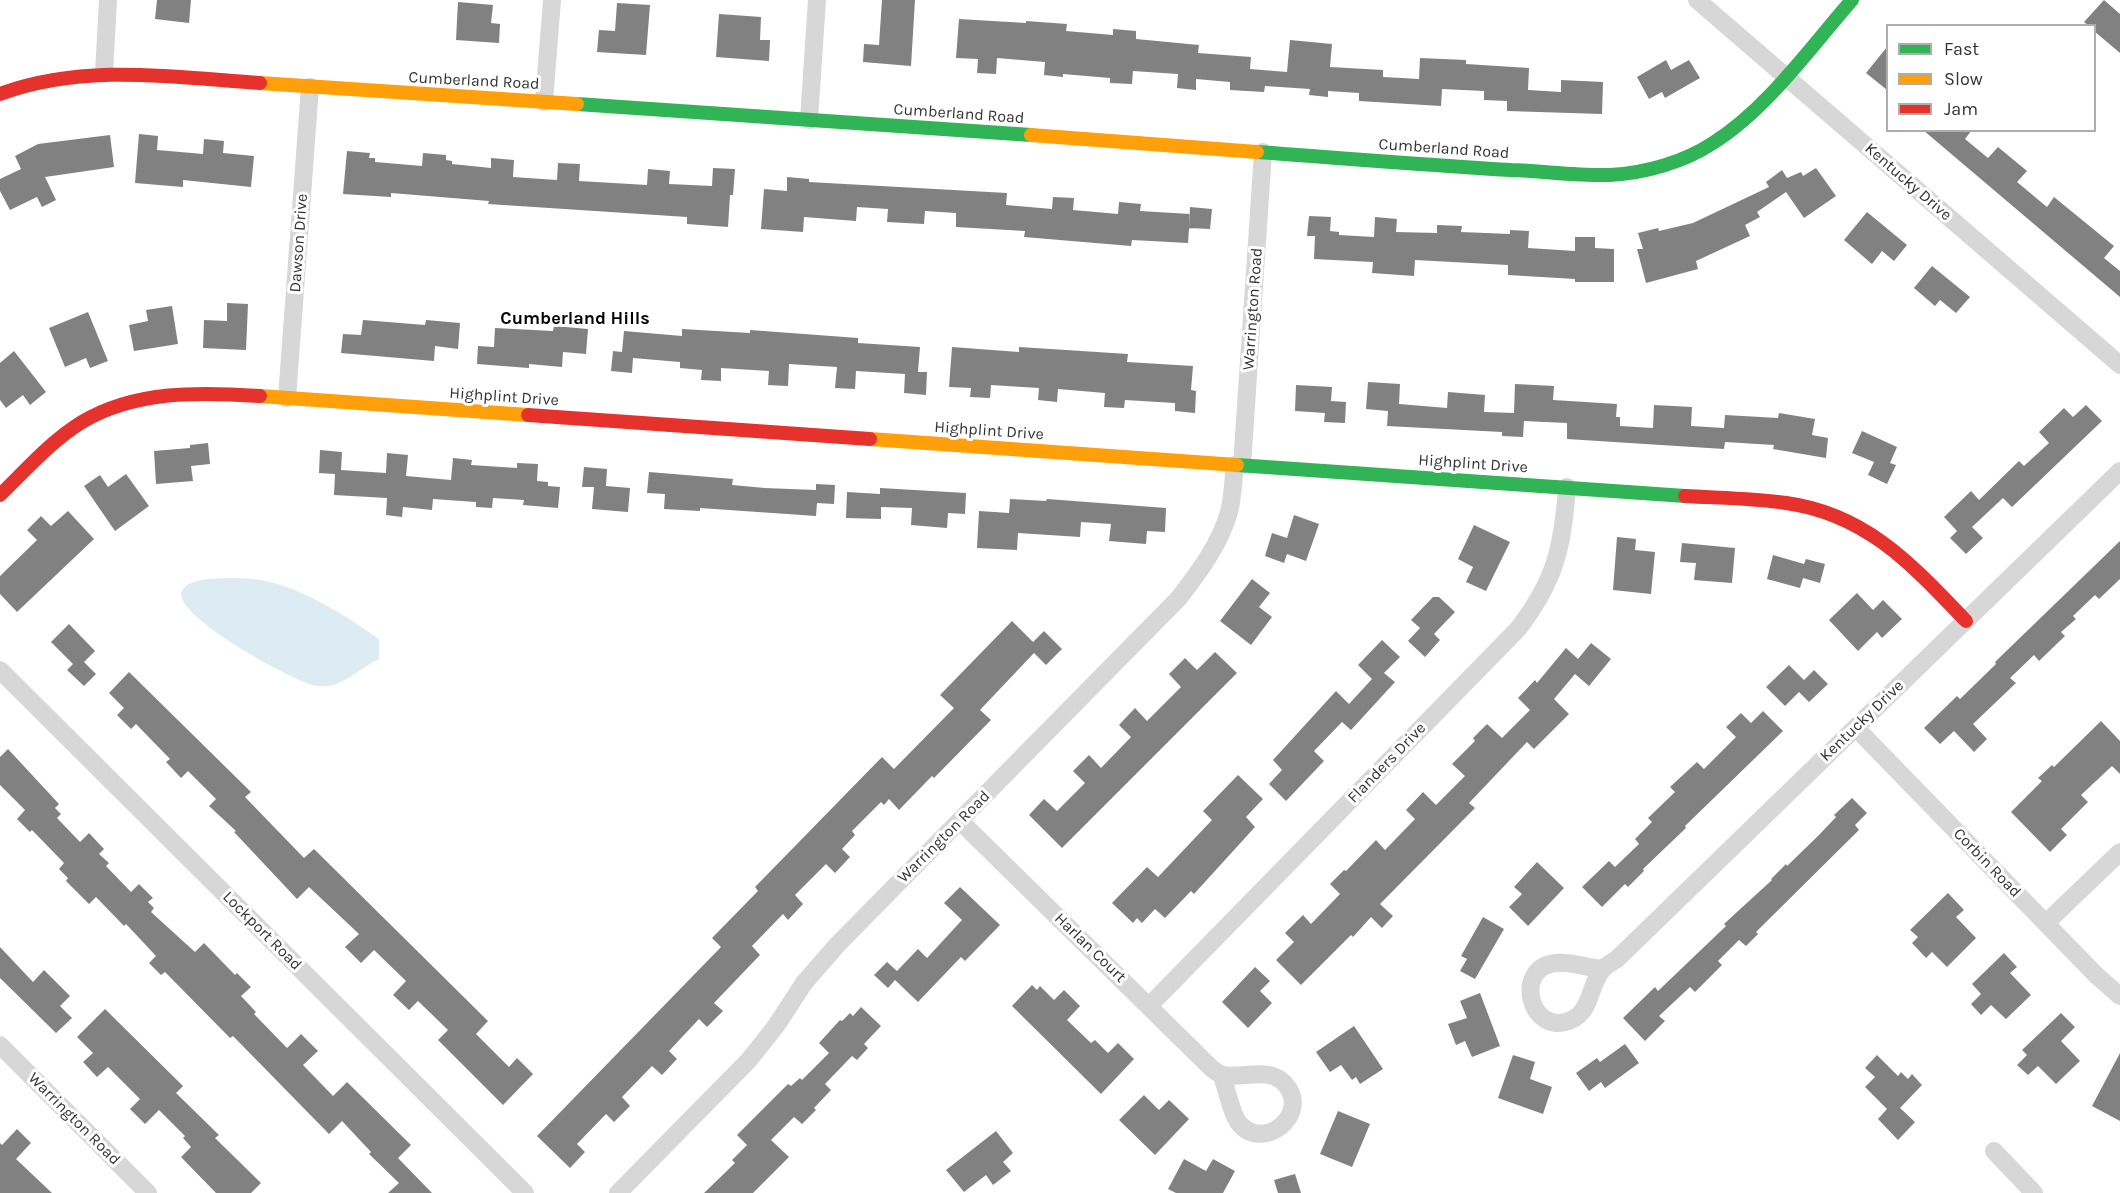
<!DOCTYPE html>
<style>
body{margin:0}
#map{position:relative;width:2120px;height:1193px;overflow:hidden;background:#fff;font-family:Karla,sans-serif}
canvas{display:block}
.legend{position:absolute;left:1886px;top:24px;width:210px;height:108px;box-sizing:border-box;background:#fff;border:2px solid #adadad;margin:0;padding:8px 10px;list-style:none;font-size:18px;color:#333}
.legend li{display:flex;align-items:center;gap:12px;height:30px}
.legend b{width:30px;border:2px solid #adadad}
</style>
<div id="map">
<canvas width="2120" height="1193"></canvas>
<ul class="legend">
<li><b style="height:8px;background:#30b455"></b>Fast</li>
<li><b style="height:8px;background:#ff9f0a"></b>Slow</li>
<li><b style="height:8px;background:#e5322d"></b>Jam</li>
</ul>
</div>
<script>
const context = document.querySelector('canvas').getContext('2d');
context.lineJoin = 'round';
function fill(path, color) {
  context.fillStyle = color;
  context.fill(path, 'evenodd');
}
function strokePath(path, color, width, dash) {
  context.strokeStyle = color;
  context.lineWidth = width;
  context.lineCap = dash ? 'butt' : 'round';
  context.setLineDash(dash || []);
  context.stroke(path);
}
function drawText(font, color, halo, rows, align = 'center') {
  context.font = font + ' Karla,sans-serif';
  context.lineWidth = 6;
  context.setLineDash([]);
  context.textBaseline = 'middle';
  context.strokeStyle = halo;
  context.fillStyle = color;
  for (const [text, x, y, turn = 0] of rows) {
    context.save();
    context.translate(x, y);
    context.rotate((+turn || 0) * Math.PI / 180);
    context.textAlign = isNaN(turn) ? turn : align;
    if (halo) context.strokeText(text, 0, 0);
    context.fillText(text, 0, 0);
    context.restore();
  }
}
const water = new Path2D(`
 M225 578C234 578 244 578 253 579 295 583 345 615 379 639V659C359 668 341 690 317 686 295 683 170 614 182 591 189 578 212 579 225 578Z`);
const building = new Path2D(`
 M157 0H191L189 23 155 19Z
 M882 0H915L911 66 863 62 864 44 879 45Z
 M2104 0 2120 14V53L2094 31V26H2089L2084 22Z
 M458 2 493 5 491 23 500 24 499 43 456 40Z
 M617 3 650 5 646 55 597 52 599 30 615 31Z
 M719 14 761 17 760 40H770L769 61 716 57Z
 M959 19 1026 23V21L1067 24 1066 31 1113 35V29L1136 31V39L1199 45 1198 53 1251 57 1250 69 1287 72 1290 40 1332 44 1330 67 1383 70V77L1419 79 1420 58 1466 60V64L1529 68 1528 90 1561 92V80L1603 82 1602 114 1507 111V101L1484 100V91L1442 89 1441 106 1359 101V93L1328 91V97L1309 95 1310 89 1265 86 1264 92 1230 90V82L1196 79V90L1177 88 1178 74 1133 71 1132 84 1110 83V78L1063 74V77L1044 75 1045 62 997 58 996 74 977 73 978 59 956 58Z
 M1887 47V90L1866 73Z
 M1666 60 1671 70 1689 60 1700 78 1665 98 1662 92 1649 99 1637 77Z
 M1923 130H1972L1965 139 1988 158 1998 147 2027 171 2017 182 2047 207 2054 197 2114 246 2104 258 2120 271V297Z
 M139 134 158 136 157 150 203 154 204 139 224 141 223 153 254 156 251 187 183 180V187L135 183Z
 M110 135 114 167 45 177 56 200 42 207 37 197 10 210 0 191V179L21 169 15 156 38 144Z
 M347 151 370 153 369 158H375V162L422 166 423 153 446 155V160L452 161V164L491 168V158L514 160 513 177 557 180 558 163 580 164 579 181 647 185 648 169 670 171 669 184 712 186 713 168 735 169 733 195H730L728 227 687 224V217L488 204 489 201 391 193V197L343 194Z
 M1816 168 1836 196 1804 218 1786 192 1757 212 1760 217 1745 225 1750 236 1696 261 1698 269 1646 283 1637 249H1643L1638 233 1658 228 1659 231 1693 223 1769 187 1766 182 1782 170 1787 178 1801 172 1803 176Z
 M787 177 809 179V182L1007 193 1006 205 1052 209 1053 197 1074 198 1073 210 1118 214 1119 202 1141 204 1140 211 1190 214 1188 243 1132 240 1131 246 1024 237 1025 231 956 227V213L925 211 924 224 887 222 888 209 857 207 856 221 804 217 803 232 761 229 764 189 787 191Z
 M1190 207 1212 209 1210 229 1189 228Z
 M1867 212 1907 245 1894 261 1882 251 1872 264 1844 240Z
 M1309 216 1331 217 1330 231 1339 232V235L1374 237 1375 217 1397 219 1396 232 1437 233V225L1462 226 1461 232 1510 234V230L1529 231 1528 248 1575 251V237H1595V248L1614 249V282H1575V279L1508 275V265L1415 260 1414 276 1372 273 1373 262 1314 259 1315 236H1307Z
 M1932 266 1970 297 1956 313 1940 300 1935 306 1914 288Z
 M227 303 248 304 246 350 203 348 204 320 227 321Z
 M172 306 178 344 134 351 129 325 148 321 146 310Z
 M88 312 108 361 90 368 86 358 65 367 49 328Z
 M363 320 425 325 426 320 460 323 458 349 435 346 434 361 341 353 343 334 361 335Z
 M554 326 588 329 586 354 563 352 562 367 529 364V368L477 364 478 346 494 347 495 328 553 331Z
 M682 329 750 333V330L858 338V343L920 347 918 372H927L926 395 904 393 905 374 856 371 855 389 835 388 837 367 789 364 788 386 768 385 769 371 721 368V381L701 380 702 370 680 368V362L633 358 632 373 611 371 613 351 622 352 624 331 682 336Z
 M952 347 1019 352V347L1128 354 1127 362 1193 366 1191 390 1196 391 1195 413 1175 411V403L1125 400 1124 408 1104 407 1105 393 1058 389 1057 402 1038 400 1039 388 991 385 990 398 970 397 971 388 949 387Z
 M14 351 46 392 30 405 23 395 6 408 0 400V363Z
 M1368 382 1400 384 1399 404 1447 408 1448 392 1485 395 1484 412 1514 413 1515 384 1554 386 1553 400 1617 404 1616 417H1620V426L1653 428 1654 405 1692 407 1691 426 1724 428 1725 415 1778 418 1779 413 1815 419 1812 435 1828 438 1826 458 1773 449 1774 445 1725 442 1724 449 1567 439V423L1524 421 1523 437 1502 436V432L1387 426 1388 411 1366 409Z
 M1296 385 1332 387 1331 401 1346 402 1345 423 1324 422 1325 413 1295 411Z
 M2086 405 2102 421 2012 507 2003 498 1972 527 1983 538 1966 554 1950 538 1957 531 1944 517 1971 491 1979 500 2019 461 2024 466 2049 443 2039 432 2064 408 2073 417Z
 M1862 431 1897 447 1890 463 1896 465 1887 484 1868 475 1874 462 1852 453Z
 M208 443 210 464 191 466 193 481 156 484 154 451 190 448V445Z
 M320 450 342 452 341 470 386 473 387 453 408 455 406 476 451 480 453 458 472 460 471 465 517 468V463L538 464 537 481 548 482V486L560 487 558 508 523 505 524 500 493 498 492 508 476 507V502L433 499 432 510 403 507 402 517 386 515 387 498 334 495 335 474 319 473Z
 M584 467 607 469 606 486 630 488 628 512 592 509 594 487H582Z
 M649 472 733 479 732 485 765 488 816 490V484L835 485 834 504 817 503 816 516 700 508V511L664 509 665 494 647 493Z
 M126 474 149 506 115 531 84 486 100 475 108 487Z
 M880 488 966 493 965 514 948 513 947 528 911 525 912 508 881 507V519L846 518 847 492 880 494Z
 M1010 499 1046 501 1047 499 1166 508 1165 532 1147 531 1146 544 1109 541 1111 524 1081 522 1080 537 1018 533 1017 550 977 548 979 511 1009 513Z
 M68 511 94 539 17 612 0 594V576L37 540 27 530 41 516 51 526Z
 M1294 515 1319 524 1306 561 1287 554 1284 563 1265 556 1272 533 1287 538Z
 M1474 525 1510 542 1486 591 1466 582 1473 567 1458 559Z
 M1617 537 1636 539 1635 550 1655 552 1651 594 1613 590Z
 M2120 541V579L2099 599 2095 595 2073 616 2076 619 2061 632 2065 636 2039 661 2034 655 2010 678 2016 683 1973 724 1987 739 1974 752 1954 731 1940 744 1924 728 1957 696 1960 699 1996 664 1995 662Z
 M1682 543 1735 548 1732 583 1694 580 1696 563 1680 562Z
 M1773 555 1804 564 1806 559 1825 564 1820 583 1803 578 1800 588 1767 579Z
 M1252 579 1270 593 1259 607 1272 617 1251 645 1220 621Z
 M1857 593 1873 610 1883 600 1902 619 1882 638 1877 632 1858 651 1829 620Z
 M1433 597H1439L1455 612 1434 634 1440 640 1425 657 1408 641 1420 628 1411 620Z
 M1012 621 1033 642 1044 631 1062 649 1046 665 1034 653 980 710 991 720 934 778 932 776 899 810 889 799 884 805 881 802 852 831 855 835 842 849 850 857 835 873 826 864 795 895 803 904 788 920 783 914 752 946 760 955 714 1003 723 1011 707 1027 699 1019 669 1051 677 1059 662 1075 652 1066 622 1097 630 1106 614 1122 606 1114 577 1144 585 1152 570 1168 537 1136 721 947 712 938 758 891 755 887 882 757 894 769 954 708 940 695Z
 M69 624 95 651 84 662 96 674 84 686 67 670 73 664 51 642Z
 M1382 640 1400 657 1384 673 1395 682 1351 730 1342 722 1314 751 1324 761 1286 801 1269 784 1282 770 1273 760 1336 691 1349 704 1372 679 1358 665Z
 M1591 643 1611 659 1589 686 1575 674 1554 699 1569 714 1534 749 1527 742 1469 803 1475 808 1380 904 1393 916 1382 928 1371 917 1353 937 1351 935 1301 985 1276 960 1294 942 1285 933 1303 915 1311 924 1340 894 1330 884 1344 870 1346 871 1376 840 1385 850 1415 819 1406 810 1423 792 1436 805 1465 776 1452 764 1475 741 1473 738 1487 724 1502 738 1530 710 1518 698 1535 680 1537 683 1566 648 1578 659Z
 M1215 652 1237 673 1062 848 1029 815 1044 799 1057 811 1085 783 1073 771 1089 755 1101 768 1131 737 1119 725 1135 708 1147 721 1181 687 1169 674 1185 658 1197 670Z
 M1789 665 1804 680 1814 670 1828 684 1809 702 1799 692 1785 706 1766 687Z
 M129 672 251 792 245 797 304 858 314 849 488 1021 476 1034 509 1067 517 1058 533 1074 503 1105 438 1040 448 1030 418 1001 409 1010 393 995 406 981 374 950 361 963 345 947 359 934 309 887 297 899 234 832 236 831 209 806 216 799 188 771 181 778 166 762 170 759 136 724 131 729 117 715 124 708 109 693Z
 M1763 711 1783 731 1685 826 1686 828 1643 869 1644 871 1628 887 1625 884 1602 907 1582 887 1609 861 1615 867 1639 844 1635 839 1652 822 1648 818 1675 792 1670 787 1697 762 1704 769 1736 737 1726 727 1741 713 1751 723Z
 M2101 721 2120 741V774L2112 766 2081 795 2088 802 2061 829 2067 835 2050 852 2011 812 2042 781 2038 778 2052 765 2054 767Z
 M8 749 59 804 55 808 61 814 57 818 80 842 89 833 104 849 99 854 109 863 106 866 131 892 139 884 153 898 148 902 154 908 151 912 195 952 204 943 235 975 237 973 251 987 241 996 256 1012 254 1014 287 1048 301 1034 318 1051 303 1065 333 1096 347 1082 411 1145 398 1158 432 1193H388L399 1183 369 1154 371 1152 342 1121 329 1134 233 1036 230 1038 165 972 161 975 149 963 156 956 126 924 124 926 96 897 89 904 66 881 68 878 59 869 64 863 32 830 30 832 17 819 25 810 0 785V757Z
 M1238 775 1263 799 1246 817 1255 827 1194 894 1191 891 1165 918 1155 909 1142 923 1137 918 1133 923 1112 903 1147 867 1158 877 1212 820 1203 811Z
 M1852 798 1867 813 1855 825 1859 830 1756 932 1758 934 1746 946 1739 940 1718 961 1722 965 1695 992 1690 987 1659 1016 1665 1021 1645 1041 1623 1018 1655 987 1658 991 1726 926 1724 924 1737 912 1772 880 1771 879 1786 864 1787 866 1819 835 1836 817 1834 815Z
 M1537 862 1564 888 1528 926 1509 907 1522 894 1514 887Z
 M960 887 1000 925 965 961 961 957 918 1002 895 980 888 988 874 975 887 962 897 971 918 949 927 958 962 920 944 903Z
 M1948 893 1964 910 1956 917 1976 938 1947 967 1932 952 1926 958 1912 943 1918 937 1910 930Z
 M1483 917 1504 929 1475 979 1460 971 1467 959 1461 956Z
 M0 947 33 982 44 970 70 996 60 1006 72 1018 56 1033 0 978Z
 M2004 953 2017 967 2010 973 2031 995 2006 1019 1991 1005 1981 1015 1971 1004 1981 994 1972 984Z
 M1255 967 1270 981 1260 991 1272 1003 1248 1028 1222 1002Z
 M1032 985 1037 990 1040 986 1054 1000 1064 990 1080 1006 1067 1020 1091 1043 1095 1040 1108 1053 1118 1043 1134 1059 1101 1094 1012 1006Z
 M1480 993 1500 1046 1472 1057 1465 1041 1456 1045 1448 1024 1467 1018 1460 1001Z
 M861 1007 881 1026 864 1044 868 1048 857 1060 852 1056 825 1084 831 1090 814 1108 816 1110 802 1124 794 1117 771 1140 789 1157 753 1193H704L735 1163 732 1160 747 1145 737 1135 788 1084 791 1086 800 1078 802 1080 829 1053 819 1043 840 1020 842 1021 850 1013 853 1016Z
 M105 1009 183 1086 176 1093 219 1135 215 1138 261 1183 251 1193H216L181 1157 191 1147 183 1138 185 1136 159 1110 145 1124 130 1109 140 1099 108 1067 97 1077 83 1062 93 1053 77 1037Z
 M2061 1013 2075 1027 2061 1041 2080 1061 2056 1084 2038 1066 2028 1075 2017 1065 2027 1055 2022 1050Z
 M1354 1026 1383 1069 1360 1084 1356 1077 1352 1080 1341 1065 1330 1072 1316 1052Z
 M1625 1044 1639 1063 1605 1088 1601 1082 1589 1091 1576 1073 1597 1058 1600 1062Z
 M2120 1053V1121L2092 1106Z
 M1513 1055 1535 1062 1530 1079 1552 1087 1543 1114 1498 1098Z
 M1877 1055 1898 1076 1901 1072 1908 1079 1912 1074 1922 1085 1900 1108 1915 1122 1898 1140 1878 1119 1887 1109 1865 1087 1875 1077 1865 1068Z
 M1144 1095 1159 1110 1169 1100 1189 1119 1155 1155 1119 1120Z
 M1338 1111 1370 1124 1352 1167 1320 1154Z
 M17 1129 31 1143 16 1159 52 1193H0V1143L2 1145Z
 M996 1131 1013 1153 1003 1162 1011 1171 993 1185 986 1175 964 1192 946 1170Z
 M1184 1159 1206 1171 1213 1159 1235 1171 1223 1193H1176L1168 1189Z
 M1295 1174 1301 1193H1278L1274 1180Z`);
const street = new Path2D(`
 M1697 0 2120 365
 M104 73 108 0
 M544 102 552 0
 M809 120 817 0
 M287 398 310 87
 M1242 465 1263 152
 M0 670 525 1193
 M1856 728 2097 976 2120 996
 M960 821 1198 1055C1205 1061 1214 1073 1223 1075 1243 1079 1269 1066 1285 1084 1312 1114 1262 1154 1238 1122 1230 1110 1227 1088 1221 1074
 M2046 923 2120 852
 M1602 969C1587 968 1571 961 1556 963 1512 967 1530 1038 1571 1020 1591 1012 1589 986 1602 970 1605 966 1612 962 1617 959L2120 471
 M1149 1006 1518 629C1555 581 1563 547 1567 487
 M0 1045 148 1193
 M1994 1151 2034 1193
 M618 1193 749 1060 776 1026 804 983 838 944 1179 598C1199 572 1220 544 1229 512 1233 497 1233 480 1235 465`);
const fast = new Path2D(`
 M577 104 1031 135
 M1257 152C1341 158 1426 165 1511 170 1543 171 1578 176 1610 175 1646 173 1684 162 1713 143 1767 109 1810 48 1852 0
 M1237 465 1685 496`);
const slow = new Path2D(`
 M260 83 577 104
 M1031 135 1257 152
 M260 396 528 415
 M870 439 1237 465`);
const jam = new Path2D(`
 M0 94C84 63 173 77 260 83
 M528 415 870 439
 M0 495C26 470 51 441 82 422 136 390 199 392 260 396
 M1685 496C1719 498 1753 498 1786 503 1867 514 1913 566 1966 621`);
const streetNames = [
 ["Cumberland Road",474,81,3],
 ["Cumberland Road",959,114,4],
 ["Cumberland Road",1444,149,4],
 ["Kentucky Drive",1908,182,41],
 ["Dawson Drive",299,243,-86],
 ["Warrington Road",1253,309,-86],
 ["Highplint Drive",504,397,4],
 ["Highplint Drive",989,431,4],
 ["Highplint Drive",1473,464,4],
 ["Kentucky Drive",1862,721,-44],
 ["Flanders Drive",1387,763,-46],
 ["Warrington Road",944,837,-45],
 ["Corbin Road",1987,863,46],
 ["Lockport Road",262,931,45],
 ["Harlan Court",1090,948,44],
 ["Warrington Road",74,1119,45]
];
const neighbourhoodNames = [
 ["Cumberland Hills",575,319]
];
fill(water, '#ddebf3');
fill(building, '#818181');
strokePath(street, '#d7d7d7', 18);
strokePath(fast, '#30b455', 14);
strokePath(slow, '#ff9f0a', 14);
strokePath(jam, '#e5322d', 14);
drawText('16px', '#333', '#fff', streetNames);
drawText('bold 18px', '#000', '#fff', neighbourhoodNames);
</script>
